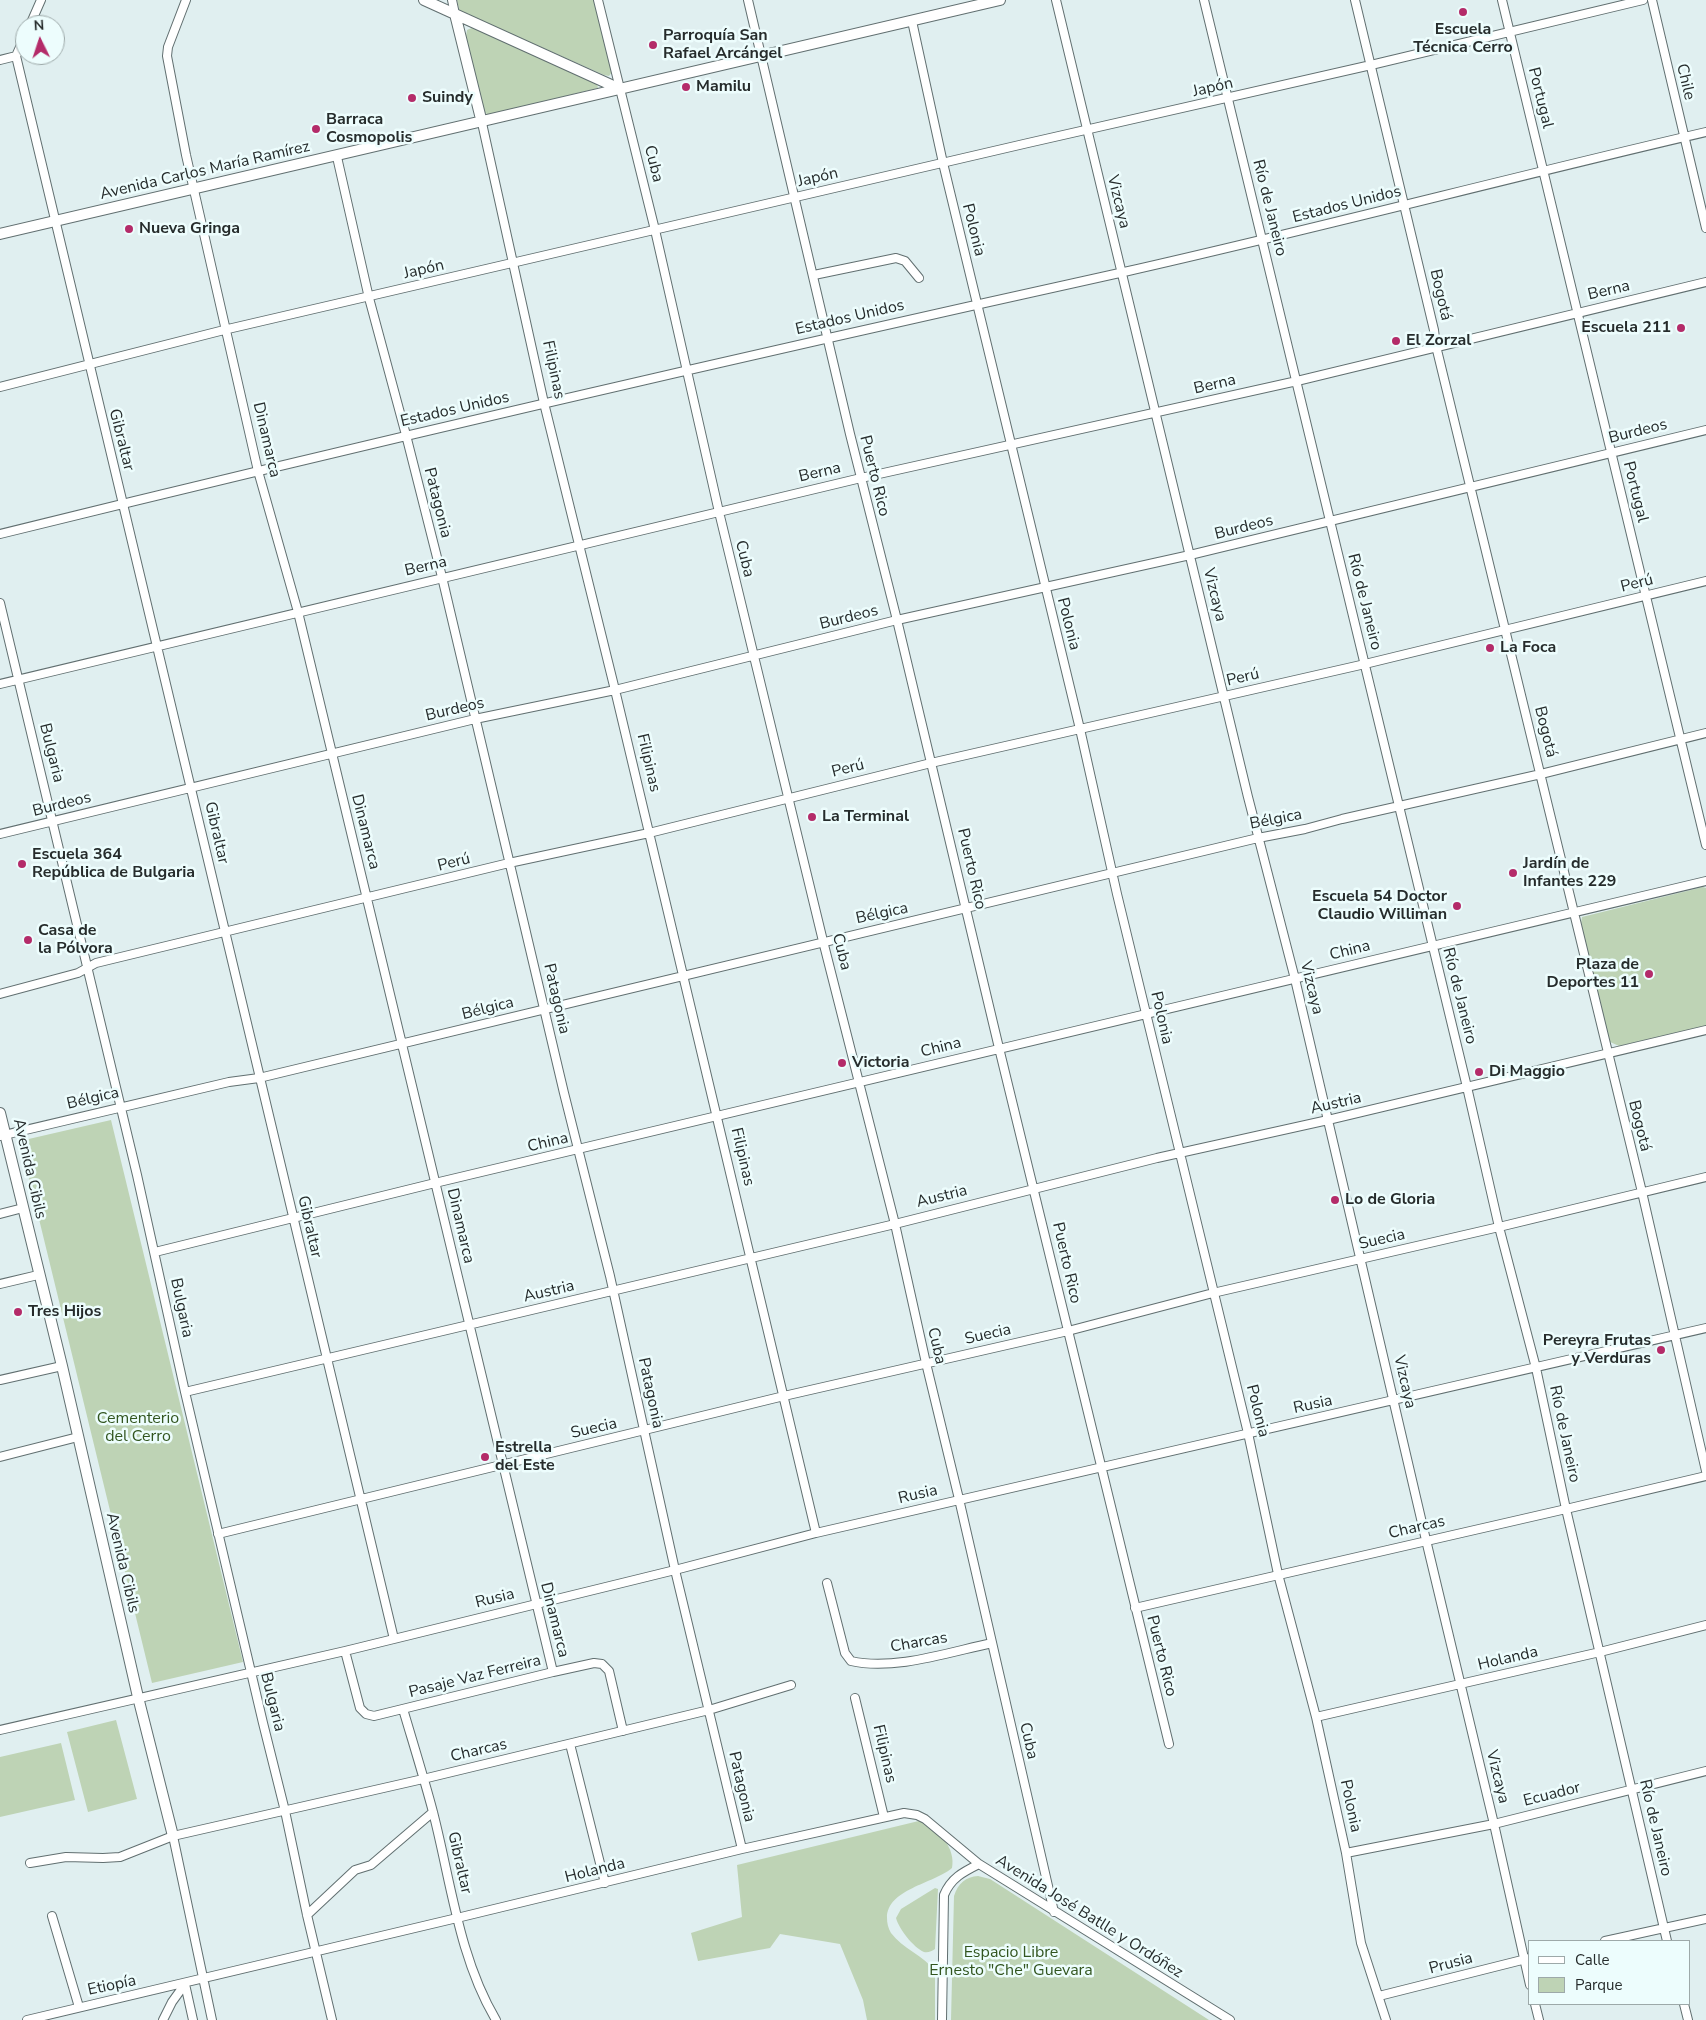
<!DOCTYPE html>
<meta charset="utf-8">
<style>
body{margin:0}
#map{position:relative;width:1706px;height:2020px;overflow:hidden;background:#e0eff0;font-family:"Nunito Sans",sans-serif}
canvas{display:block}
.legend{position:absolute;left:1528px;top:1940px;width:162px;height:65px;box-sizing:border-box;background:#edfdfd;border:1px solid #9da9a9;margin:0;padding:6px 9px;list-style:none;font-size:15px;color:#262c2c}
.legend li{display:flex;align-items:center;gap:10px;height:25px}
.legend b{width:25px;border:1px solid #9da9a9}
.north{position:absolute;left:15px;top:15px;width:50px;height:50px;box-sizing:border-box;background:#edfdfd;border:1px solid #9da9a9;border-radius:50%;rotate:356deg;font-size:14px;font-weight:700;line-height:20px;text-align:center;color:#262c2c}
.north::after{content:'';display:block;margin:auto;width:18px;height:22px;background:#b42b69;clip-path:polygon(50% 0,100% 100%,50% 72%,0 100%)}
</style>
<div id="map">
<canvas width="1706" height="2020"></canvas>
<ul class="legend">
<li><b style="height:6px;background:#fff"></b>Calle</li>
<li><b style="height:14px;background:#bed3b5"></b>Parque</li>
</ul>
<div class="north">N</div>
</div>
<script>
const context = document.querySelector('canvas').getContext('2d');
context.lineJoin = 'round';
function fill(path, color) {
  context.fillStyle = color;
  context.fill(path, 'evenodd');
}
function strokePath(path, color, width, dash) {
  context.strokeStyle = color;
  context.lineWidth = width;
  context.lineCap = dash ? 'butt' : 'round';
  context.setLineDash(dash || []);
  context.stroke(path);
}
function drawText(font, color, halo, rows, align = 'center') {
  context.font = font + ' "Nunito Sans",sans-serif';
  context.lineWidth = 5;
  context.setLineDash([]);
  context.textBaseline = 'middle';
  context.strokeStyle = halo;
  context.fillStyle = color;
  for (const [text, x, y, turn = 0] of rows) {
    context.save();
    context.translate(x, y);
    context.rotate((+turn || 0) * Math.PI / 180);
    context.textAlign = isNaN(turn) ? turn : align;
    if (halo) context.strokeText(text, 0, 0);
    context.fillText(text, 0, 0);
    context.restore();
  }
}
const green = new Path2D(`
 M457 0H595L612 72 609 76 604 75 462 12 459 9Z
 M474 27 597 84 598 88 488 115 483 111 481 104 466 36 467 30Z
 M1703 887 1706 888V1026L1619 1046 1608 1041 1581 923 1582 917Z
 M111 1120 243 1662 152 1683 20 1141Z
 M116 1720 137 1799 88 1812 67 1732Z
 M61 1743 75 1800 0 1817V1757Z
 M927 1819C939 1833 956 1848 952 1868 933 1884 887 1889 887 1918 887 1923 888 1928 891 1933 902 1948 924 1956 935 1971V2020H867L863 2000 840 1944 780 1934 770 1948 698 1961 691 1933 742 1917 737 1865Z
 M978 1876 990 1879 1209 2020H951L954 1896C958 1883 966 1877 978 1876Z
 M935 1888 938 1889 935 1949C932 1951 928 1953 924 1952 913 1947 899 1929 896 1918L901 1909Z`);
const street = new Path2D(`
 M186 0 168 47 167 56 186 155 258 471 298 612 553 1672
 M452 0 455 14
 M598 0 655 230 719 512 823 941 895 1224 926 1363 959 1499 1054 1912
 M748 0 850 434 897 620 999 1048 1169 1744
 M1056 0 1248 797 1295 979 1426 1540 1494 1824 1530 1985
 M1204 0 1467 1087 1499 1227 1536 1368 1566 1509 1667 1941
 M1355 0 1434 330 1436 346 1642 1192 1706 1471
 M1502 0 1706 845
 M1652 0 1706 228
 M912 21 943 163 1080 729 1117 894 1248 1433 1278 1574 1316 1717 1346 1853 1361 1943 1386 2020
 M30 25 41 0
 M25 36 16 56 394 1639
 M0 60 16 56
 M482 123 544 403 615 690 816 1533
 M337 157 369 298 406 435 442 577 564 1093 610 1276 675 1570 742 1849
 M814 275 896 258 905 261 919 278
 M0 387 228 329 1028 143 1371 65 1643 0
 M0 534C373 442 748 355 1124 272 1319 228 1512 177 1706 132
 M0 603 137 1175 185 1392 263 1723 285 1811 307 1915 332 2020
 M0 684 861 478 1297 381 1706 282
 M0 834 475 719 615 690 897 620 1190 555 1706 430
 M0 994 78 973 96 963 509 863 649 833 931 763 1365 664 1706 581
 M0 1136 229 1082 259 1078C592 998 925 917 1258 838L1305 829 1342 819 1541 774 1706 733
 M0 1214 23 1208
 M155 1252 435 1183 1706 881
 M0 1284 38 1275
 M0 1380 62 1366
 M185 1392 895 1224 1157 1158 1328 1120 1706 1030
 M0 1457 78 1437
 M218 1534 784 1396 1068 1331 1213 1293 1499 1227 1706 1177
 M827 1583 845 1653 851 1661C894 1671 949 1652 992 1643
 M1135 1608 1566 1509 1706 1476
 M345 1651 360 1708 366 1714 374 1716 553 1672 594 1663 602 1664 609 1671 623 1731
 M855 1698 884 1817
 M403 1709C413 1743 424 1778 433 1812 451 1882 459 1958 496 2020
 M1316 1717 1600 1652 1706 1625
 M0 1730 345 1651 675 1570 816 1533 1706 1328
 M570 1744 605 1883
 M173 1836 212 2020
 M1346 1853 1494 1824 1706 1771
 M30 1863 66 1857 103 1858 120 1857 173 1836 423 1779 709 1710 791 1685
 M307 1915 355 1870 371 1865 433 1812
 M52 1916 79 2007
 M1605 1941 1706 1919
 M185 1984 193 2020
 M1379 1996 1530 1958
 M1535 2004 1539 2020
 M1684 2004 1688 2020
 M27 2020 457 1918 742 1849 904 1813 917 1815 925 1819 979 1864
 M163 2020 172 2002 185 1984
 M942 2020 944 1895C951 1878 963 1872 979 1864L1230 2020`);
const secondary = new Path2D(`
 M424 0 620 89
 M455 14 482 123
 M0 234 1000 0
 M0 1113 62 1366 138 1697 173 1836`);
const markers = [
 [1463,12,5,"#b42b69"],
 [653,45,5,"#b42b69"],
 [686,87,5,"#b42b69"],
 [412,98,5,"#b42b69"],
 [316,129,5,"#b42b69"],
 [129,229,5,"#b42b69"],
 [1681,328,5,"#b42b69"],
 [1396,341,5,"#b42b69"],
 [1490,648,5,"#b42b69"],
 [812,817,5,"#b42b69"],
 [22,864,5,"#b42b69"],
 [1513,873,5,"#b42b69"],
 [1457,906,5,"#b42b69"],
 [28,940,5,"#b42b69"],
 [1649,974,5,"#b42b69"],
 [842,1063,5,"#b42b69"],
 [1479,1072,5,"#b42b69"],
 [1335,1200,5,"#b42b69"],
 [18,1312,5,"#b42b69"],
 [1661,1350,5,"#b42b69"],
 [485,1457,5,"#b42b69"]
];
const poiNames = [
 ["Escuela",1463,30,"center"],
 ["Técnica Cerro",1463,48,"center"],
 ["Parroquía San",663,36],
 ["Rafael Arcángel",663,54],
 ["Mamilu",696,87],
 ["Suindy",422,98],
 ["Barraca",326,120],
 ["Cosmopolis",326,138],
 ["Nueva Gringa",139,229],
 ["Escuela 211",1671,328,"right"],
 ["El Zorzal",1406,341],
 ["La Foca",1500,648],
 ["La Terminal",822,817],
 ["Escuela 364",32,855],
 ["República de Bulgaria",32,873],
 ["Jardín de",1523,864],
 ["Infantes 229",1523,882],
 ["Escuela 54 Doctor",1447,897,"right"],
 ["Claudio Williman",1447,915,"right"],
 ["Casa de",38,931],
 ["la Pólvora",38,949],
 ["Plaza de",1639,965,"right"],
 ["Deportes 11",1639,983,"right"],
 ["Victoria",852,1063],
 ["Di Maggio",1489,1072],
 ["Lo de Gloria",1345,1200],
 ["Tres Hijos",28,1312],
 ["Pereyra Frutas",1651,1341,"right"],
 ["y Verduras",1651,1359,"right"],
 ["Estrella",495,1448],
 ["del Este",495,1466]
];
const streetNames = [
 ["Chile",1685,82,77],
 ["Japón",1213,88,-13],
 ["Portugal",1540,98,76],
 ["Cuba",653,164,76],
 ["Avenida Carlos María Ramírez",205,171,-13],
 ["Japón",818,178,-13],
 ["Vizcaya",1118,202,76],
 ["Estados Unidos",1347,205,-14],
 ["Río de Janeiro",1269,208,76],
 ["Polonia",973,230,76],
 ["Japón",424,270,-13],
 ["Berna",1609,291,-13],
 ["Bogotá",1440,295,77],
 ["Estados Unidos",850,318,-13],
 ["Filipinas",553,370,78],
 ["Berna",1215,385,-13],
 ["Estados Unidos",455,410,-13],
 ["Burdeos",1638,432,-14],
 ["Gibraltar",121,440,76],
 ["Dinamarca",266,440,77],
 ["Berna",820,473,-13],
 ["Puerto Rico",874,476,76],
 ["Portugal",1635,492,76],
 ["Patagonia",437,503,76],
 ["Burdeos",1244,528,-14],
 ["Cuba",744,559,76],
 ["Berna",426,567,-13],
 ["Perú",1637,584,-14],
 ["Vizcaya",1214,595,76],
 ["Río de Janeiro",1364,602,76],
 ["Burdeos",849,618,-14],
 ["Polonia",1068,624,76],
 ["Perú",1243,678,-13],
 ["Burdeos",455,710,-13],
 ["Bogotá",1545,732,76],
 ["Bulgaria",51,753,76],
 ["Filipinas",648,763,77],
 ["Perú",848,769,-14],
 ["Burdeos",62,805,-14],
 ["Bélgica",1276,820,-11],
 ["Dinamarca",365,832,76],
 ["Gibraltar",216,833,77],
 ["Perú",454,863,-14],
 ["Puerto Rico",971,869,77],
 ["Bélgica",882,914,-12],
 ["China",1350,951,-14],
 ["Cuba",841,952,76],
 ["Vizcaya",1311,988,76],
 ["Río de Janeiro",1459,996,76],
 ["Patagonia",556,999,77],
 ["Bélgica",488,1009,-14],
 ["Polonia",1161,1018,77],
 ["China",941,1048,-14],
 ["Bélgica",93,1099,-13],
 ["Austria",1336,1104,-13],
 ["Bogotá",1639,1126,76],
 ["China",548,1143,-13],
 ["Filipinas",742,1157,77],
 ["Avenida Cibils",29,1169,77],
 ["Austria",942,1197,-14],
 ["Dinamarca",460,1226,77],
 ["Gibraltar",309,1227,77],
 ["Suecia",1382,1240,-13],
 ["Puerto Rico",1066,1263,77],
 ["Austria",549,1292,-13],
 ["Bulgaria",181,1308,78],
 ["Suecia",988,1335,-13],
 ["Cuba",936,1346,77],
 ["Vizcaya",1404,1382,77],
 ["Patagonia",650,1393,78],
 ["Rusia",1313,1405,-12],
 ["Polonia",1257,1411,76],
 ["Suecia",594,1429,-13],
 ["Río de Janeiro",1564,1434,78],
 ["Rusia",918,1495,-13],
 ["Charcas",1417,1528,-13],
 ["Avenida Cibils",122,1563,77],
 ["Rusia",495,1599,-14],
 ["Dinamarca",554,1620,76],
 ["Charcas",919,1643,-10],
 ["Puerto Rico",1161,1656,76],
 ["Holanda",1508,1659,-13],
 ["Pasaje Vaz Ferreira",475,1677,-14],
 ["Bulgaria",272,1702,76],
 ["Cuba",1028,1741,77],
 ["Charcas",479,1751,-13],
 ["Filipinas",884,1754,77],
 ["Vizcaya",1497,1777,76],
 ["Patagonia",741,1787,77],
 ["Ecuador",1552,1795,-14],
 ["Polonia",1350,1806,78],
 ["Río de Janeiro",1655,1828,77],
 ["Gibraltar",459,1863,77],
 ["Holanda",595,1871,-14],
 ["Avenida José Batlle y Ordóñez",1089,1917,32],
 ["Prusia",1451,1964,-15],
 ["Etiopía",112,1986,-12]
];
const parkNames = [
 ["Cementerio",138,1419],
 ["del Cerro",138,1437],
 ["Espacio Libre",1011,1953],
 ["Ernesto \"Che\" Guevara",1011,1971]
];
fill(green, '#bed3b5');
strokePath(street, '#616f70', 10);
strokePath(secondary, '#616f70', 12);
strokePath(street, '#fff', 8);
strokePath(secondary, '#fff', 10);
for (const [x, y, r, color] of markers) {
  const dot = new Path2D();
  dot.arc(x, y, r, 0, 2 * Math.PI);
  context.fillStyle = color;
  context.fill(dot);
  strokePath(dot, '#edfdfd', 2);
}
drawText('bold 16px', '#262c2c', '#edfdfd', poiNames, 'left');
drawText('16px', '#262c2c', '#edfdfd', streetNames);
drawText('16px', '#32551f', '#edfdfd', parkNames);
</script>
